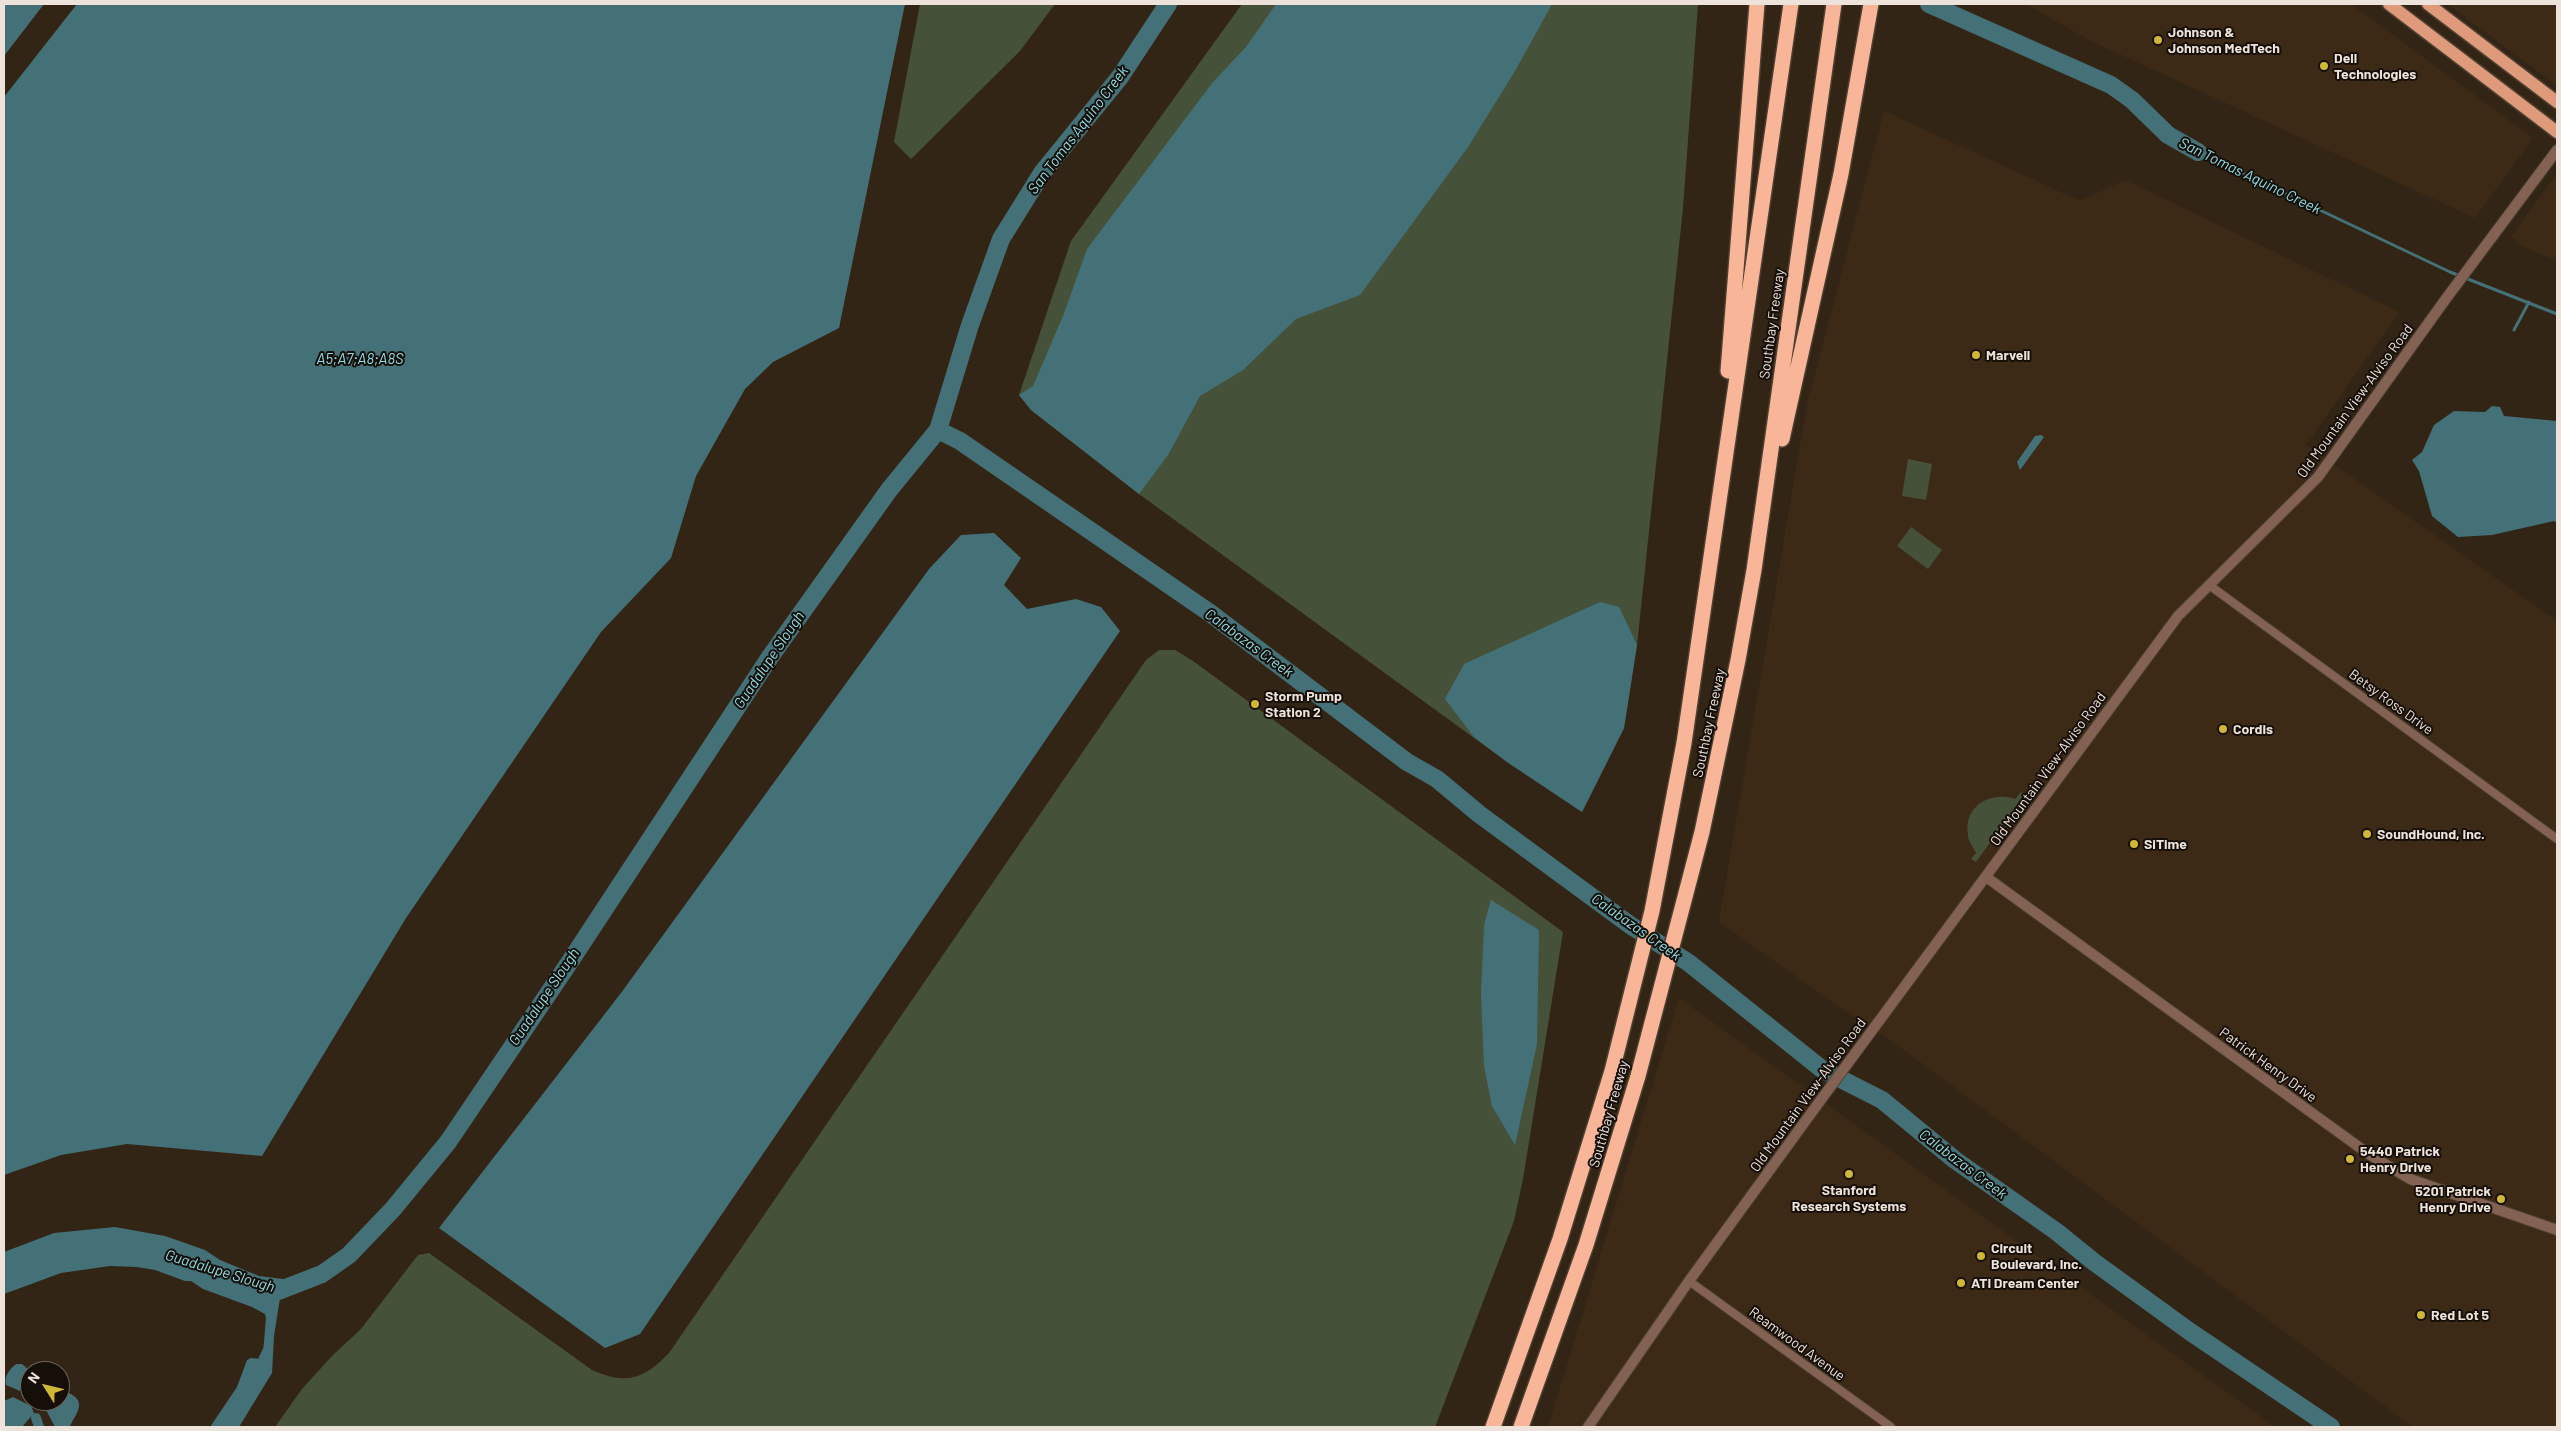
<!DOCTYPE html>
<style>
body{margin:0}
#map{position:relative;width:2561px;height:1431px;overflow:hidden;background:#332516;font-family:Barlow,sans-serif}
canvas{display:block}
.frame{position:absolute;inset:0;border:5px solid #ede3da;pointer-events:none}
.north{position:absolute;left:20px;top:1361px;width:50px;height:50px;box-sizing:border-box;background:#160f09;border:1px solid #6c645d;border-radius:50%;rotate:306deg;font-size:14px;font-weight:700;line-height:20px;text-align:center;color:#ede3da}
.north::after{content:'';display:block;margin:auto;width:18px;height:22px;background:#d0b736;clip-path:polygon(50% 0,100% 100%,50% 72%,0 100%)}
</style>
<div id="map">
<canvas width="2561" height="1431"></canvas>
<div class="frame"></div>
<div class="north">N</div>
</div>
<script>
const context = document.querySelector('canvas').getContext('2d');
context.lineJoin = 'round';
function fill(path, color) {
  context.fillStyle = color;
  context.fill(path, 'evenodd');
}
function strokePath(path, color, width, dash) {
  context.strokeStyle = color;
  context.lineWidth = width;
  context.lineCap = dash ? 'butt' : 'round';
  context.setLineDash(dash || []);
  context.stroke(path);
}
function drawText(font, color, halo, rows, align = 'center') {
  context.font = font + ' Barlow,sans-serif';
  context.lineWidth = 4;
  context.setLineDash([]);
  context.textBaseline = 'middle';
  context.strokeStyle = halo;
  context.fillStyle = color;
  for (const [text, x, y, turn = 0] of rows) {
    context.save();
    context.translate(x, y);
    context.rotate((+turn || 0) * Math.PI / 180);
    context.textAlign = isNaN(turn) ? turn : align;
    if (halo) context.strokeText(text, 0, 0);
    context.fillText(text, 0, 0);
    context.restore();
  }
}
const built = new Path2D(`
 M2026 4H2351L2533 138 2475 218 2089 40Z
 M2448 4H2557V86Z
 M1884 111 2080 201 2125 180 2399 312 2306 445 2557 621V1427H2413L1885 1036 1858 1020 1719 922 1807 405Z
 M2557 173V261L2519 245 2512 236Z
 M1679 998 2275 1427H1548Z`);
const green = new Path2D(`
 M920 4H1055L1020 51 911 159 894 142Z
 M1242 4H1698L1683 208 1637 645 1624 728 1582 812 1507 762 1139 494 1031 410 1019 395 1071 241Z
 M1908 459 1932 464 1926 500 1902 496Z
 M1911 527 1942 550 1928 569 1897 546Z
 M1159 650H1175L1193 661 1563 932 1523 1179 1514 1221 1435 1427H275L302 1389 333 1355 361 1329 418 1255 429 1253 592 1370C626 1385 643 1380 669 1353L1146 660Z
 M2021 792 2024 795 1976 862 1971 859 1976 853C1973 847 1968 841 1968 835 1963 806 1991 791 2015 799Z`);
const water = new Path2D(`
 M4 4H44L4 56Z
 M77 4H905L839 328 773 362 745 389 696 476 671 558 601 632 406 918 262 1156 127 1144 61 1155 4 1175V97Z
 M1276 4H1552L1515 71 1468 147 1360 295 1296 319 1243 370 1200 396 1168 455 1139 494 1031 410 1019 395 1033 386 1063 316 1087 249 1213 82 1246 47Z
 M2492 406 2500 407 2504 416 2557 421V523L2554 521 2492 535 2458 537 2432 516 2419 471 2412 460 2422 452 2434 425 2454 411 2485 412Z
 M2041 435 2044 437 2020 470 2017 462 2035 436Z
 M994 533 1021 558 1004 585 1027 609 1076 599 1101 607 1120 631 640 1334 605 1348 439 1228 621 993 929 569 961 535Z
 M1600 602 1619 607 1637 645 1624 728 1582 812 1507 762 1474 737 1445 699 1464 664Z
 M1491 900 1539 930 1537 1044 1515 1145 1492 1106 1484 1066 1481 994 1484 925Z
 M115 1227 165 1236 205 1250 220 1260 259 1276 283 1279 274 1336 272 1373 239 1427H210L237 1387 247 1360 251 1358 261 1359C264 1353 265 1327 266 1318L265 1314 252 1307 203 1289 191 1281H185L155 1270 137 1267 110 1266 61 1273 4 1294V1252L54 1233Z
 M16 1364H22L30 1371V1377L20 1391 6 1385C4 1376 9 1370 16 1364Z
 M64 1391C89 1400 77 1412 70 1426L55 1427 46 1410 55 1401H60V1395Z
 M13 1397 31 1406 34 1413 22 1427H4V1401Z`);
const stream = new Path2D(`
 M2198 152 2450 272 2557 314
 M2514 330 2529 302
 M258 1363 264 1350`);
const canal = new Path2D(`
 M36 1418 39 1427`);
const river = new Path2D(`
 M1929 4 2111 85 2132 100 2168 135 2198 152
 M938 430 960 441 1210 613 1407 762 1437 779 1479 814 1630 925 1689 963 1823 1070 1882 1100 1955 1160 2057 1232 2094 1262 2189 1331 2331 1427
 M260 1286 278 1291 322 1274 349 1255 393 1209 448 1142 571 960 770 657 889 490 938 430 970 325 1001 239 1042 173 1120 77 1168 4`);
const minor = new Path2D(`
 M2209 585 2557 839
 M1689 1281 1891 1427`);
const tertiary = new Path2D(`
 M1986 877 2370 1155 2410 1179 2557 1230
 M1588 1427 1689 1281 1820 1101 2178 616 2318 477 2445 300 2557 150`);
const primary = new Path2D(`
 M2389 4 2557 132
 M2428 4 2557 102`);
const motorway = new Path2D(`
 M1728 371 1757 4
 M1782 439 1841 174 1871 4
 M1493 1427 1560 1239 1612 1071 1652 911 1684 743 1791 4
 M1521 1427 1586 1245 1638 1076 1702 832 1738 660 1754 570 1834 4`);
const markers = [
 [2158,40,5,"#d0b736"],
 [2324,66,5,"#d0b736"],
 [1976,355,5,"#d0b736"],
 [1255,704,5,"#d0b736"],
 [2223,729,5,"#d0b736"],
 [2367,834,5,"#d0b736"],
 [2134,844,5,"#d0b736"],
 [2350,1159,5,"#d0b736"],
 [1849,1174,5,"#d0b736"],
 [2501,1199,5,"#d0b736"],
 [1981,1256,5,"#d0b736"],
 [1961,1283,5,"#d0b736"],
 [2421,1315,5,"#d0b736"]
];
const poiNames = [
 ["Johnson &",2168,32],
 ["Johnson MedTech",2168,48],
 ["Dell",2334,58],
 ["Technologies",2334,74],
 ["Marvell",1986,355],
 ["Storm Pump",1265,696],
 ["Station 2",1265,712],
 ["Cordis",2233,729],
 ["SoundHound, Inc.",2377,834],
 ["SiTime",2144,844],
 ["5440 Patrick",2360,1151],
 ["Henry Drive",2360,1167],
 ["Stanford",1849,1190,"center"],
 ["Research Systems",1849,1206,"center"],
 ["5201 Patrick",2491,1191,"right"],
 ["Henry Drive",2491,1207,"right"],
 ["Circuit",1991,1248],
 ["Boulevard, Inc.",1991,1264],
 ["ATI Dream Center",1971,1283],
 ["Red Lot 5",2431,1315]
];
const streetNames = [
 ["Southbay Freeway",1772,324,-82],
 ["Old Mountain View-Alviso Road",2355,401,-54],
 ["Betsy Ross Drive",2391,702,36],
 ["Southbay Freeway",1709,723,-78],
 ["Old Mountain View-Alviso Road",2048,769,-54],
 ["Patrick Henry Drive",2268,1065,36],
 ["Old Mountain View-Alviso Road",1808,1095,-54],
 ["Southbay Freeway",1609,1114,-74],
 ["Reamwood Avenue",1797,1344,36]
];
const waterNames = [
 ["San Tomas Aquino Creek",1078,130,-53],
 ["San Tomas Aquino Creek",2250,176,26],
 ["A5;A7;A8;A8S",360,359],
 ["Calabazas Creek",1249,643,36],
 ["Guadalupe Slough",769,660,-56],
 ["Calabazas Creek",1636,927,35],
 ["Guadalupe Slough",544,997,-56],
 ["Calabazas Creek",1963,1164,37],
 ["Guadalupe Slough",220,1271,17]
];
fill(built, '#3d2a16');
fill(green, '#46513a');
fill(water, '#447177');
strokePath(stream, '#447177', 3);
strokePath(canal, '#447177', 10);
strokePath(river, '#447177', 18);
strokePath(minor, '#4d4031', 10);
strokePath(tertiary, '#4d4031', 12);
strokePath(primary, '#4d4031', 15);
strokePath(motorway, '#4d4031', 18);
strokePath(minor, '#836253', 8);
strokePath(tertiary, '#836253', 10);
strokePath(primary, '#df9a7b', 12);
strokePath(motorway, '#f8b597', 15);
for (const [x, y, r, color] of markers) {
  const dot = new Path2D();
  dot.arc(x, y, r, 0, 2 * Math.PI);
  context.fillStyle = color;
  context.fill(dot);
  strokePath(dot, '#160f09', 2);
}
drawText('bold 14px', '#ede3da', '#160f09', poiNames, 'left');
drawText('14px', '#ede3da', '#160f09', streetNames);
drawText('italic 15px', '#8ddee9', '#160f09', waterNames);
</script>
